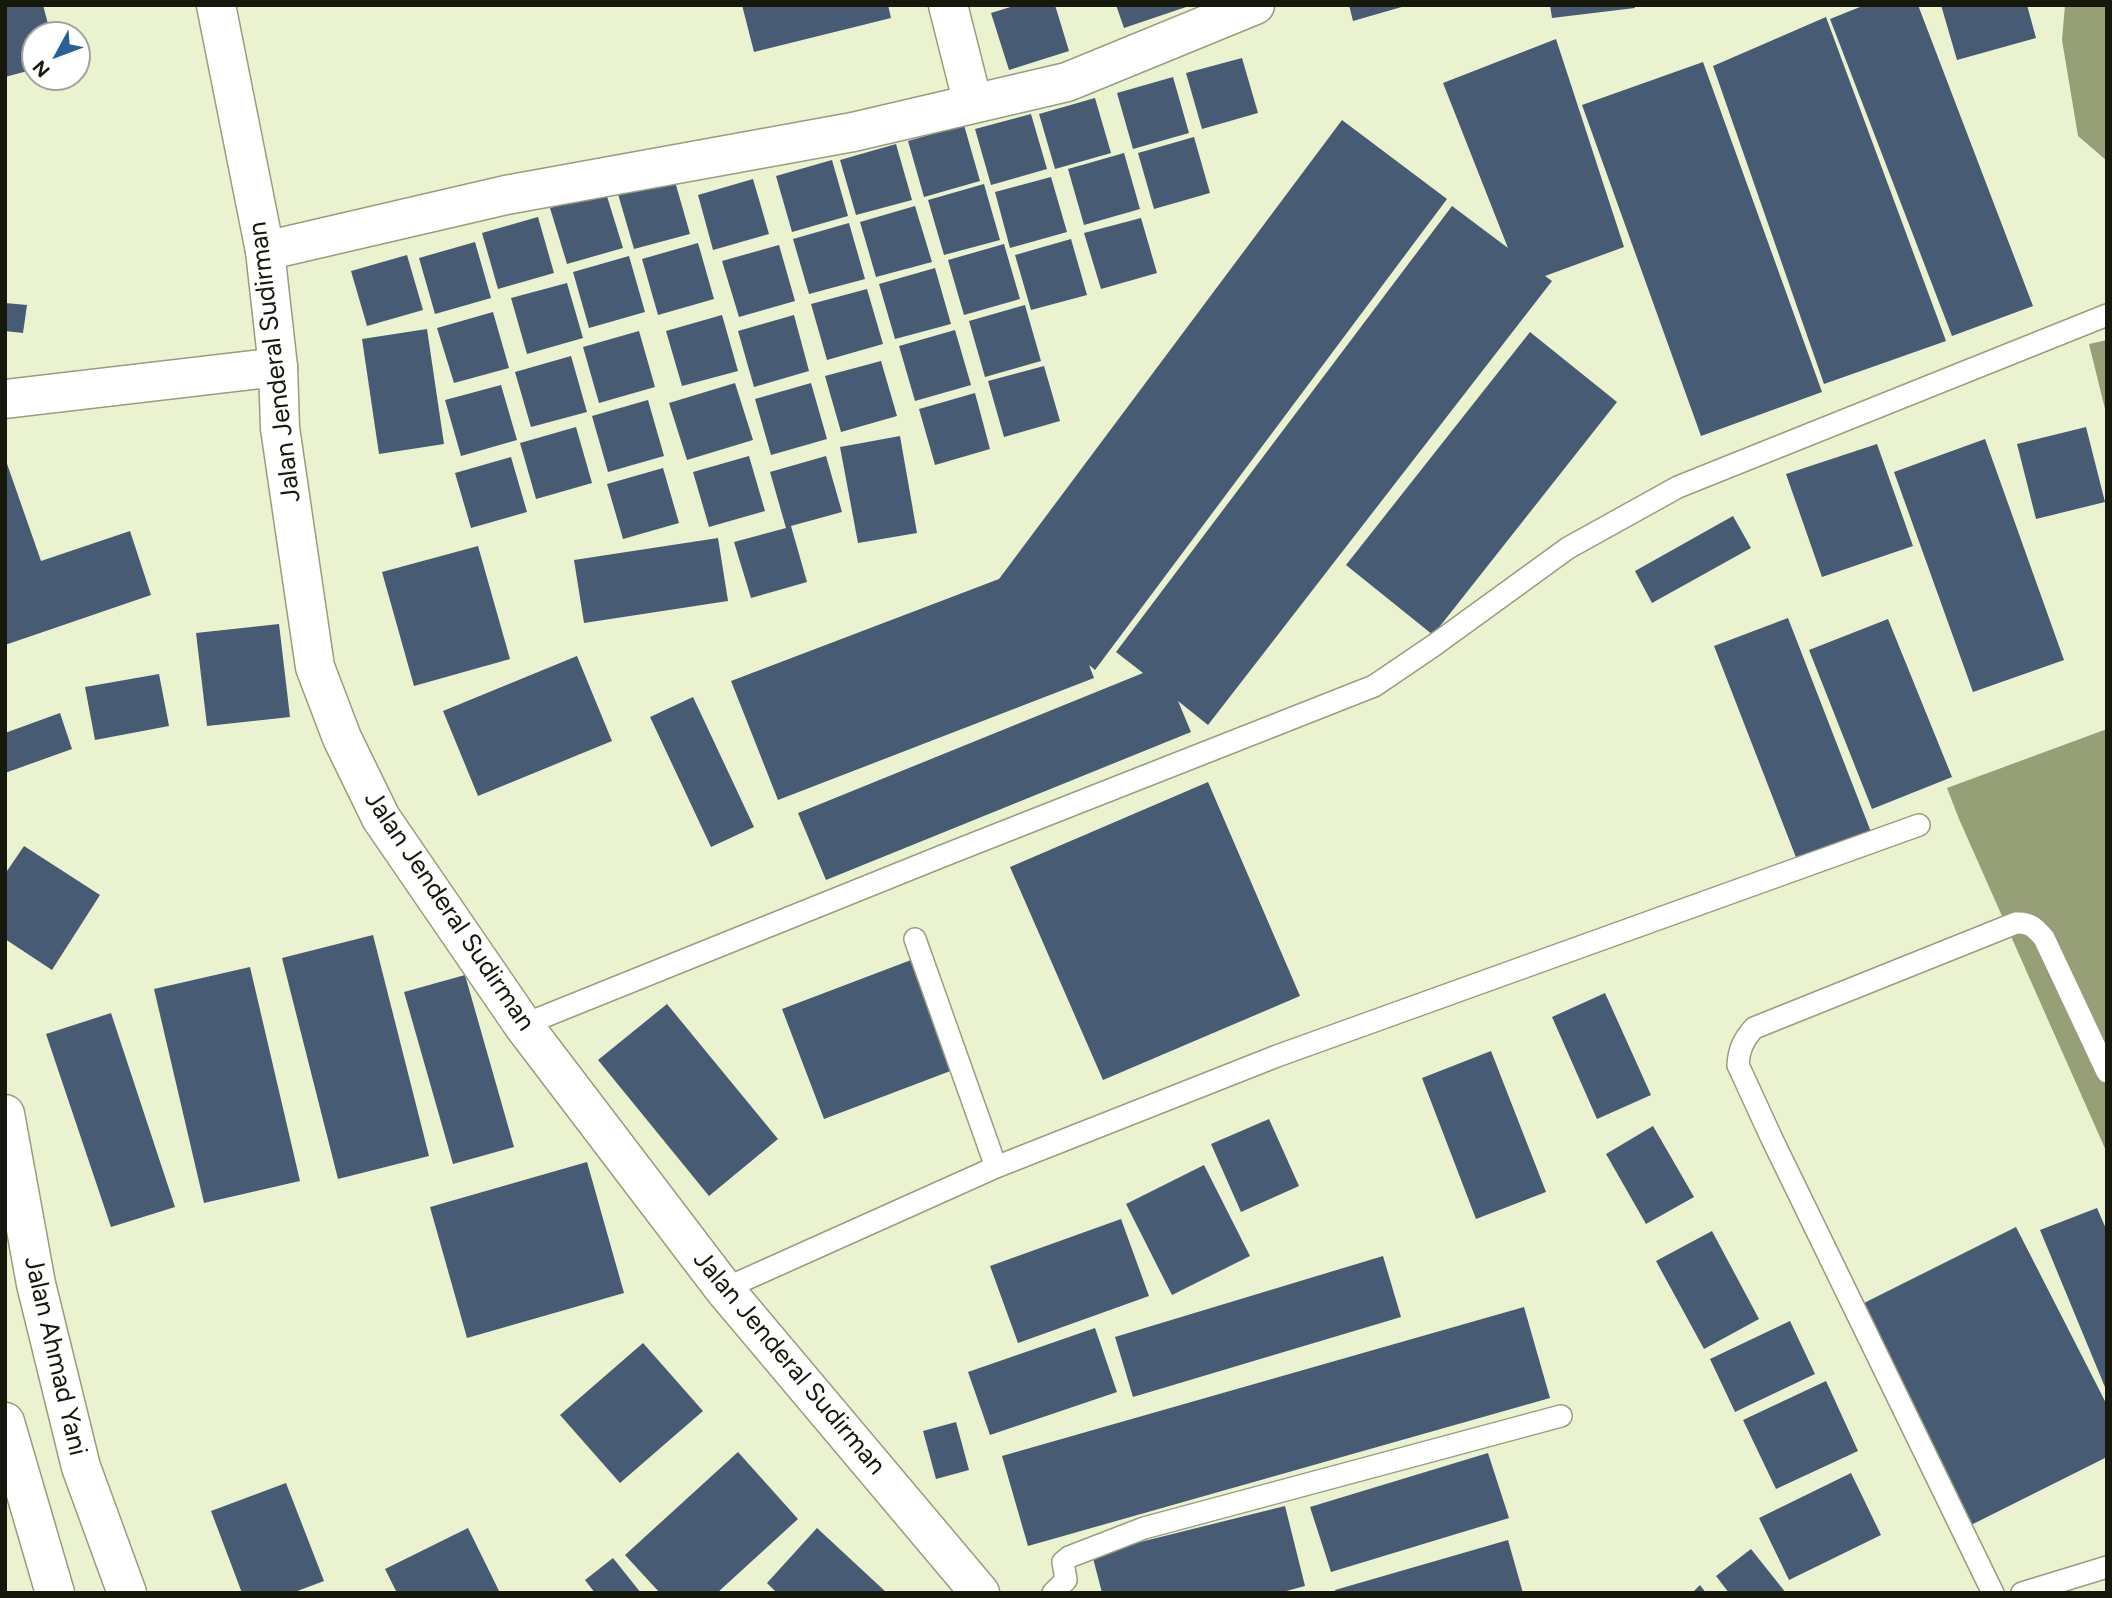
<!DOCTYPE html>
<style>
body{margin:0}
#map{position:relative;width:2112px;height:1598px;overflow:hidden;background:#ebf2d0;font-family:Figtree,sans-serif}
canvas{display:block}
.frame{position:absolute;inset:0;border:7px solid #16180c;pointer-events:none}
.north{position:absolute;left:21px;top:21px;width:70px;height:70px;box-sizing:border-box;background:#fff;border:2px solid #a2a39e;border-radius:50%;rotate:229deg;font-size:19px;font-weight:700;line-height:28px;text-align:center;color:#16180c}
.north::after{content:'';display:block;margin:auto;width:24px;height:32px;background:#276198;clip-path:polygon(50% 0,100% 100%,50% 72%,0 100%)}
</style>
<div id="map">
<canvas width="2112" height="1598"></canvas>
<div class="frame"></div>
<div class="north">N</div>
</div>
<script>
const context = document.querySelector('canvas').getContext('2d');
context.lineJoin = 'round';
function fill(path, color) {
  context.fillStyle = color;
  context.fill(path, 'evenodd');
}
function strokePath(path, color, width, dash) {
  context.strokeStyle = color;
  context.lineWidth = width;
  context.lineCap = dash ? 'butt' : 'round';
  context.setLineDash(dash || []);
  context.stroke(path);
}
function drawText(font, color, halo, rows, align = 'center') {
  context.font = font + ' Figtree,sans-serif';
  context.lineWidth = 7;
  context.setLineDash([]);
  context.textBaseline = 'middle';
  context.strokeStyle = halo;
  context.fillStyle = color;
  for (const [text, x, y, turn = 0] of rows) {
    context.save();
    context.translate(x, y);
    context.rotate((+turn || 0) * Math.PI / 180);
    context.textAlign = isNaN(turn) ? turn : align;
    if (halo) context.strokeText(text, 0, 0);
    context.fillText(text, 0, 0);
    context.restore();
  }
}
const water = new Path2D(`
 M2065 5H2107V161L2078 136 2062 40Z
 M2107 340V417L2089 344Z
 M2107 729V1153L1959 819 1947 788Z`);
const building = new Path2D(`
 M5 5H43L51 35H35V69L5 77Z
 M742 5H888L891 18 754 52Z
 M1017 5H1055L1069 51 1009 70 991 13Z
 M1116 5H1189V6L1124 28Z
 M1349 5H1405V6L1353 21Z
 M1550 5H1634L1635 8 1552 18Z
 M1865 5H1918L2033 306 1952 336 1830 19Z
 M1941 5H2027L2036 38 1957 60Z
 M1826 17 1946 341 1824 384 1713 66Z
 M1556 39 1624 247 1545 276 1552 281 1208 725 1178 701 1191 732 826 880 798 813 1143 673 1116 652 1452 206 1508 248 1443 83Z
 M1242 58 1258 113 1202 129 1186 73Z
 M1703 62 1822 392 1701 436 1582 105Z
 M1173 77 1189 133 1133 149 1117 93Z
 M1095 98 1111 153 1055 169 1039 114Z
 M1031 114 1047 169 991 185 975 129Z
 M1342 120 1447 199 1095 670 1089 665 1094 678 778 800 731 681 999 579Z
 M964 125 980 181 924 197 908 141Z
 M1194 137 1210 193 1154 209 1138 153Z
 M896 144 912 200 856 215 840 160Z
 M1124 153 1140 209 1084 225 1068 169Z
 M832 160 848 216 792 232 776 176Z
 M1051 177 1067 232 1010 248 995 192Z
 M674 178 690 234 634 249 618 194Z
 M753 179 769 234 713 250 698 195Z
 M984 184 1000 240 944 255 928 200Z
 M606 193 623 248 567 264 550 208Z
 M915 206 932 262 876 277 860 222Z
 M538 217 554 273 498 289 482 233Z
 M1141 218 1157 273 1101 289 1084 233Z
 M849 223 865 279 809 294 793 239Z
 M1071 239 1087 295 1031 310 1015 255Z
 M475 242 491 298 435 314 419 258Z
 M698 243 714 299 658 315 642 259Z
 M1004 244 1020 299 964 315 948 260Z
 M779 245 795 301 739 317 722 261Z
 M407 255 423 310 367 326 351 271Z
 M629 256 645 312 589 328 573 272Z
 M935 268 951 324 895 339 879 284Z
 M567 283 583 338 527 354 511 298Z
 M867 289 883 344 827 360 811 304Z
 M5 303 27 305 23 333 5 331Z
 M1025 305 1041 361 985 377 969 321Z
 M493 312 509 368 454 383 437 328Z
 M722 315 738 371 682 386 666 331Z
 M794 315 809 371 754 387 738 331Z
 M427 329 444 444 379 454 362 339Z
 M955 330 971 385 915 401 899 346Z
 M639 331 655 387 599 403 583 347Z
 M1530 332 1617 402 1433 635 1346 565Z
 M571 356 587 412 531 427 515 372Z
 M881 361 897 416 841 432 825 376Z
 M1044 366 1060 421 1004 437 988 381Z
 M735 383 753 440 687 460 669 403Z
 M811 383 827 439 771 455 755 399Z
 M501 385 517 440 461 456 445 400Z
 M975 393 990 449 935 465 919 409Z
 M648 400 664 456 608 472 592 416Z
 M576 427 592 483 536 499 520 443Z
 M2086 427 2105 502 2036 519 2017 444Z
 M900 436 917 533 858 543 840 447Z
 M1985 439 2064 660 1973 692 1894 472Z
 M1877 444 1913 546 1822 577 1786 474Z
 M749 456 765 511 709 527 693 472Z
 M826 456 842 512 791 526 807 582 751 598 734 542 786 528 770 472Z
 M511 457 527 512 471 528 455 473Z
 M5 458 41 561 130 531 151 595 5 645Z
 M663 468 679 523 623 539 607 484Z
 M1733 516 1751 548 1652 603 1635 571Z
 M718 538 728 601 584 623 574 560Z
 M478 546 510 659 414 686 382 572Z
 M1788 618 1871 832 1797 860 1714 646Z
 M1888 619 1952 777 1872 809 1809 650Z
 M279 624 290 717 207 726 196 633Z
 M577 656 612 741 478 796 443 711Z
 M159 674 169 726 95 740 85 687Z
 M693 697 754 827 711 847 650 717Z
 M60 713 72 749 5 773V733Z
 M1208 782 1300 996 1103 1080 1010 867Z
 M24 846 100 895 52 970 5 939V874Z
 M373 935 429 1156 338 1179 282 958Z
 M911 960 953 1070 824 1119 782 1009Z
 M250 967 300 1181 204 1203 154 989Z
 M465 975 514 1147 453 1164 404 992Z
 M1605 993 1651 1095 1597 1119 1552 1017Z
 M667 1004 778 1139 709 1196 598 1060Z
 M111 1013 175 1207 111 1227 46 1034Z
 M1491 1051 1546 1192 1476 1219 1422 1078Z
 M1269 1119 1299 1186 1241 1212 1211 1144Z
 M1653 1126 1694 1197 1646 1224 1606 1154Z
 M587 1162 624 1293 467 1338 430 1207Z
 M1204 1165 1250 1256 1172 1295 1126 1204Z
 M2097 1208 2107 1231V1392L2040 1230Z
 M1121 1219 1149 1296 1018 1343 990 1266Z
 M2016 1227 2107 1405V1457L1971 1525 1860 1305Z
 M1712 1231 1759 1319 1704 1349 1656 1261Z
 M1383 1256 1401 1317 1133 1397 1115 1337Z
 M1524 1307 1550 1398 1028 1546 1002 1456Z
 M1790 1321 1815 1374 1735 1412 1710 1359Z
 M1095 1328 1117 1392 990 1435 968 1372Z
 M643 1343 703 1411 620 1483 560 1415Z
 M1826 1381 1858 1451 1776 1489 1743 1420Z
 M956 1422 969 1470 936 1479 923 1431Z
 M738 1452 798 1519 717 1593H660L625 1555Z
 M1488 1453 1509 1518 1331 1572 1310 1507Z
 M1851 1473 1881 1535 1789 1580 1759 1518Z
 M286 1483 324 1581 292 1593H242L211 1511Z
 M1285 1506 1305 1586 1279 1593H1102L1092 1554Z
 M468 1528 500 1593H397L385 1569Z
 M817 1528 887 1593H777L767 1583Z
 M1508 1540 1523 1593H1336L1335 1590Z
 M1751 1549 1786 1593H1729L1716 1576Z
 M613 1558 641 1593H595L585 1580Z
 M1700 1585 1706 1593H1692Z`);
const lane = new Path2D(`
 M915 939 996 1167
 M523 1025 945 855 1374 686 1433 646 1568 548 1678 487 2107 315
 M724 1289 996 1167 1277 1056 1919 825
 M1053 1593 1066 1580 1063 1562 1069 1557 1144 1528 1561 1416
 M1993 1593 1772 1139 1738 1065C1739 1050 1743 1040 1754 1028L2016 923C2030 922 2035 928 2044 938L2107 1072
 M2022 1593 2107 1567`);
const street = new Path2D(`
 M948 5 973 104
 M265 251 506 195 853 132 1067 82 1255 5
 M5 399 278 367`);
const secondary = new Path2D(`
 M216 5 265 251 278 367 280 428 315 667 342 738 381 818 523 1025 724 1289 980 1593`);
const highway = new Path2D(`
 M5 1114 36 1284 81 1467 127 1593
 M5 1422 55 1593`);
const streetNames = [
 ["Jalan Jenderal Sudirman",275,362,-97],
 ["Jalan Jenderal Sudirman",449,911,56],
 ["Jalan Ahmad Yani",55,1356,77],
 ["Jalan Jenderal Sudirman",789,1363,50]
];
fill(water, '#969f75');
fill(building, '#475c74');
strokePath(lane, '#979d7d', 24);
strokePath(street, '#979d7d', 41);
strokePath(secondary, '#979d7d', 41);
strokePath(highway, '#979d7d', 41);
strokePath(lane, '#fff', 21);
strokePath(street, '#fff', 38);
strokePath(secondary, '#fff', 38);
strokePath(highway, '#fff', 38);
drawText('26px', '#16180c', '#fff', streetNames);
</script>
